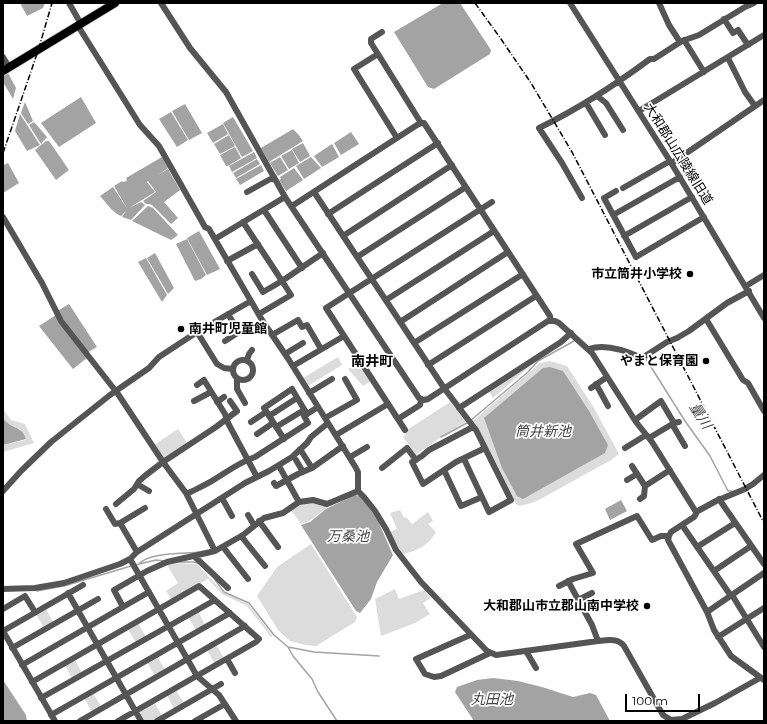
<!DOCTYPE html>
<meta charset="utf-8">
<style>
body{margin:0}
#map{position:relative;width:767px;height:724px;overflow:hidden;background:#fff;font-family:Montserrat,sans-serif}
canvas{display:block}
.frame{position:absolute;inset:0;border:4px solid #000;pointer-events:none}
.scale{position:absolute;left:625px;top:694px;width:75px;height:18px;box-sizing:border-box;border:2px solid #000;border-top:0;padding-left:5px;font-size:12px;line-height:14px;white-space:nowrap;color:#000;-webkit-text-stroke:3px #fff;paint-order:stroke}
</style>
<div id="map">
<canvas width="767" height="724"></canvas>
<div class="frame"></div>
<div class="scale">100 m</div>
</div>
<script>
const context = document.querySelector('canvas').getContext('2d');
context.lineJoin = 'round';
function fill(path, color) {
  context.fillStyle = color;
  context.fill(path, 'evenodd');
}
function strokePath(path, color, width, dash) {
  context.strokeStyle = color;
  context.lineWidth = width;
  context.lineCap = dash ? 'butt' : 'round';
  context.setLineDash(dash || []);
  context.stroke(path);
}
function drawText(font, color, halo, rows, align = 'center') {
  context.font = font + ' Montserrat,"Noto Sans JP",sans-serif';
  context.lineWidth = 3.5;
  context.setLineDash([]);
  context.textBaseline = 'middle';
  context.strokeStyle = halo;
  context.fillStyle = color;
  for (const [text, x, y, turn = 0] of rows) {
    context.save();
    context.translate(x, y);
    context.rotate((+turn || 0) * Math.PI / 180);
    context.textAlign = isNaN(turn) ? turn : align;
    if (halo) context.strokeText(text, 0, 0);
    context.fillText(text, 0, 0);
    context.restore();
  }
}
const green = new Path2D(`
 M338 357 342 365 308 386 303 378Z
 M541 357 493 398 488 391Z
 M550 361 567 366 594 408 619 454 611 460 546 496C538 501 529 504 520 506L517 505 512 498 476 424 473 421 540 363Z
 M359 362 371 381 363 386 348 369Z
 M450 402 466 422C448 432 432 443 416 455L403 437 406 435 404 432Z
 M3 409 11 420 25 424 34 443 3 452V445L26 440 20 429C7 424 3 424 3 409Z
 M178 429 187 443 164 458 162 457 154 445Z
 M308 502 328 507 309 521 301 524 291 510Z
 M400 510 404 518 406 517 412 524 428 512 433 521 428 524 436 532C429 545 416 552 402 554L389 532 397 529 390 513Z
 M311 544 357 617 355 622 316 646 305 645 290 641 278 630 257 596 277 567Z
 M174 563 197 564 223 592 248 604 273 636 271 637 247 606 222 594 208 579 172 600 166 591 178 583 167 565Z
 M395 589 399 599 424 590 431 598 423 603 430 614 415 623 381 636 375 599Z
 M46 609 53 622 44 628 36 614Z
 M198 611 205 625 196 630 188 617Z
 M138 623 146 637 136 643 128 629Z
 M216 645 224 658 215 664 207 650Z
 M157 656 165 670 155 676 147 662Z
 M75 660 82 673 72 678 65 665Z
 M176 690 184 703 174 709 167 695Z
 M93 693 101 706 92 712 84 698Z
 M154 702 162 716 153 721H145L139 711Z`);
const water = new Path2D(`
 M20 3H45L43 8 27 16Z
 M443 3H460L491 50 490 54 434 89 428 87 394 32Z
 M8 73 16 88 13 99 3 82V76Z
 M81 97 96 123 59 147 41 123Z
 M25 102 33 121 28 124 21 113Z
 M185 104 202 133 189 140 172 111Z
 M171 112 188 140 177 147 159 119Z
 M20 114 40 145 27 151 15 131Z
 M233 117 253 151 242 157 223 123Z
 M34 122 47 137 41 144 29 125Z
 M223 124 228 134 213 143 207 133Z
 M293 129 298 134 303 141 269 162 261 148Z
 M351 132 359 144 341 155 334 143Z
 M229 135 235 146 220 154 214 144Z
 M46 141H49L69 170 56 180 35 150Z
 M303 143 310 156 300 162 292 149Z
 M332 144 339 157 322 167 314 156Z
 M235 147 241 158 228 166H226L220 155Z
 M292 150 299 163 289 169 281 156Z
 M254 152 257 158 232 172 229 166Z
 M162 157 168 168 158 175 168 169 180 190 164 202 178 218 171 224 152 205 149 204H146L143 201 156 192 148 181 147 182 155 192 129 208 141 202 145 205 131 220 122 217 126 211 121 216 117 214 112 210 100 196 113 187 128 210 114 186 122 181 123 182 127 181 126 178Z
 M280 157 288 170 278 176 270 163Z
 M311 157 321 168 304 179 296 166Z
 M257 159 260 164 236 178 233 173Z
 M8 163 19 183 3 193V167L4 165Z
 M261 165 264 171 240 185 236 179Z
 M294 168 303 180 286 191 279 180 281 179 280 177Z
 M148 206 153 208 178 235 171 240 132 221Z
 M199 231 220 269 207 275 187 238Z
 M187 239 206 275 201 279 195 281 176 244Z
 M155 253 174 288 168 294 147 258Z
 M146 258 167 295 162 302 138 262Z
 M69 304 97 347 88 352 65 322 59 312V310Z
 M56 315 87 358 73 369 39 326Z
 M550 367 563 371 589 411 608 445 605 453 523 499 517 496 502 468 484 418 543 368Z
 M3 418C11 430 21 424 26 439L3 445Z
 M355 495 361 496 378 521 393 555 377 582 371 599 360 613 356 611 301 525 310 522 326 509Z
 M621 500 627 511 610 520 605 509Z
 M493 678 518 681 542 687 573 697 590 693 596 695 610 721H474L455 692 457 687 477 680Z
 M3 680 26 715 27 721H3Z`);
const stream = new Path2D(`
 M646 359 685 421 710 456 728 491H732
 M470 421 528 372 538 361 574 341
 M441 437 467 423
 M178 562H194L198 563
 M139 564C149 552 184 554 200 552
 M135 565 156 560 165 561
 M215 580 224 592 249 603 274 635 288 647 314 652 379 656
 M37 591 64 586 131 566
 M288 647 293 656 312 679 318 692 337 721`);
const minor = new Path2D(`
 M69 3 81 24
 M161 3 190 48 226 92 285 197 419 398 424 400 428 399 548 321H555L559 323 592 353 636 422 652 442 696 512V514L694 517 671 532 669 536 668 540 707 612 714 630 731 656 764 680
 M570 3 670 161 764 318
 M659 3 669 25 680 42
 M724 19 733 33 738 30 748 45
 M78 26 140 125 159 146 205 227 209 229 262 320 289 360 356 468 358 472V491
 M684 40 704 72
 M378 54 371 43V39L382 32
 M3 57 9 67
 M728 58 745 92 755 106
 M597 96 606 103 623 130
 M586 103 605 135
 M639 111 764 35
 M397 138 354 69 378 54 421 123
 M672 163 764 100
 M623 188 670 161
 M616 191 604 198 636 257 704 217
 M247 192 274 177
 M314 192 444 388 476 430 511 500 489 512 464 459
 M582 198 562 163 539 128C578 109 615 85 650 59H654L682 41 699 35 745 7 754 3
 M292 206 417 125 421 123H424L550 316 551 321
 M264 210 302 268
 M328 214 438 143
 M613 215 680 177
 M3 217 42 283 61 321 118 394 163 462 186 493 215 551
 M243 222 282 281 263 292 252 274
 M343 236 452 165
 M624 236 692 197
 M215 239 285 197
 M357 257 466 187
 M227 261 258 244
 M746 286 764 275
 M386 300 494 231
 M259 314 291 295 282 281 323 253
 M706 319 743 380 748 383 764 411
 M400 322 508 252
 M197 332 217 364 224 368 232 369
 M272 335 298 320 302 327 307 325 321 349
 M225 341 239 332 228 314
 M414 343 523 274
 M589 349C606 343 627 351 642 358L667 342 677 338 689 331 727 303 749 291
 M285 354 303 343
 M233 370a10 10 0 1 1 20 0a10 10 0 1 1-20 0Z
 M247 360 249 354 252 350
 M428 365 536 296
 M293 366 344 336
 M237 379V389L245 403
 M596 384 608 406
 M197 385 204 380 225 414 228 423 257 477
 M591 388 607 377
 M309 393 332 379
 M194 401 211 392
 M217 402 224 397
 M459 408 561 342 571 333
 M269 416 297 398
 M325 418 357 400 345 379
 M398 419 420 405 421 400
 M635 420 661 401 674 423
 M251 422 266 412
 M672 424 685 446
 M276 427 304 410
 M473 427 429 450 422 456 412 462 423 484 456 462 485 448
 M405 430 326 308 492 202
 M257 434 273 423
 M336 435 388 404
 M649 438 674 423 679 422
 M284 439 264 408 292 389 307 414
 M625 448 646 435
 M300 449 312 468
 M350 457 367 447
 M296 460 303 472
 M279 466 299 502
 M632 466 645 486 670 470
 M382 468 407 448 416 460
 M444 470 461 506 482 497
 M627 480 637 474
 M274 483 276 486 298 474 312 468 343 446
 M137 484 149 491
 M3 491 21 471 51 442 110 395 149 368 159 357 197 332 251 301
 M358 491 364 497 375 511 386 529 396 550 421 582 487 651 496 655 598 641C608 640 618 638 624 646L663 715 671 720 682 719 715 703 760 678
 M187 494C196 489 206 485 215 479 228 471 240 462 255 457L308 423 304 416 318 407
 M222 498 232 516
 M640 499 644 496 645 486
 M719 499 764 564
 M116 504 134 489 139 481 146 475 163 462 216 427 237 411 230 401
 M106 509 115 524 120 523 137 552
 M696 512 716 501 745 489 753 484 764 475
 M248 515 254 525
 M259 521 278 547
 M120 523 145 508
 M682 525 731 596
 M241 536 265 566
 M223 547 248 579
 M697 547 735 523
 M194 556 228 588
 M130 559 197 676 219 695 236 721
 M714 571 751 546
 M568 581 592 625 598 641
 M559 586 573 579 593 573 576 544 637 516 652 540 661 536H669
 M3 589 35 588 64 583 120 564 130 559 137 552 245 483 269 471 292 457 307 443 311 437 328 423
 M68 593 141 721
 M732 595 764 647
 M578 600 592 593
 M123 607 114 590 147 571 167 562 215 551 243 535 264 518 283 513 299 502 313 500 327 504 358 491
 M3 609 25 596 35 612
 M707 612 764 573
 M3 631 55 721
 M3 631 83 585
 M470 635 416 659 425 674 434 677 441 676 490 653
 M718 637 764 608
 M12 648 98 599
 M526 651 536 668
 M227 659 235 673
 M22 665 149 592
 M32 682 199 586 259 639 256 642 118 721
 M41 698 215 600
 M51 715 230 613
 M80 721 245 626
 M157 721 221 684
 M195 721 225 704`);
const major = new Path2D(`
 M3 71 115 3`);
const rail = new Path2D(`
 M475 3 501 39 531 83 572 152 764 523
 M3 153 38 51 52 3`);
const markers = [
 [690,274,4,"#000"],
 [181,329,4,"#000"],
 [706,361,4,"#000"],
 [647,606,4,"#000"]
];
const streetNames = [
 ["大和郡山広陵線旧道",678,154,58]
];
const poiNames = [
 ["市立筒井小学校",682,274],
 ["南井町児童館",189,329,"left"],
 ["やまと保育園",698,361],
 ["大和郡山市立郡山南中学校",639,606]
];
const neighbourhoodNames = [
 ["南井町",372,362]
];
const waterNames = [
 ["量川",700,416,57],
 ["筒井新池",543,432],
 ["万桑池",348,537],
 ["丸田池",492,700]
];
fill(green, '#dcdcdc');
fill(water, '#a3a3a3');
strokePath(stream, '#a3a3a3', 1.5);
strokePath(major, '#dbdbdb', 10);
strokePath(minor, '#555', 6);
strokePath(major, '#000', 8);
strokePath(rail, '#000', 1.5, [6, 2, 1, 2]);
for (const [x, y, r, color] of markers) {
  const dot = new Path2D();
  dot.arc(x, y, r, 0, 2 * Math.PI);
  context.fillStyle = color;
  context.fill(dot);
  strokePath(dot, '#fff', 1.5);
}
drawText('13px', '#000', '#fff', streetNames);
drawText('bold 13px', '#000', '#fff', poiNames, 'right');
drawText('bold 14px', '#000', '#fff', neighbourhoodNames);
drawText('italic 14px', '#444', '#fff', waterNames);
</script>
